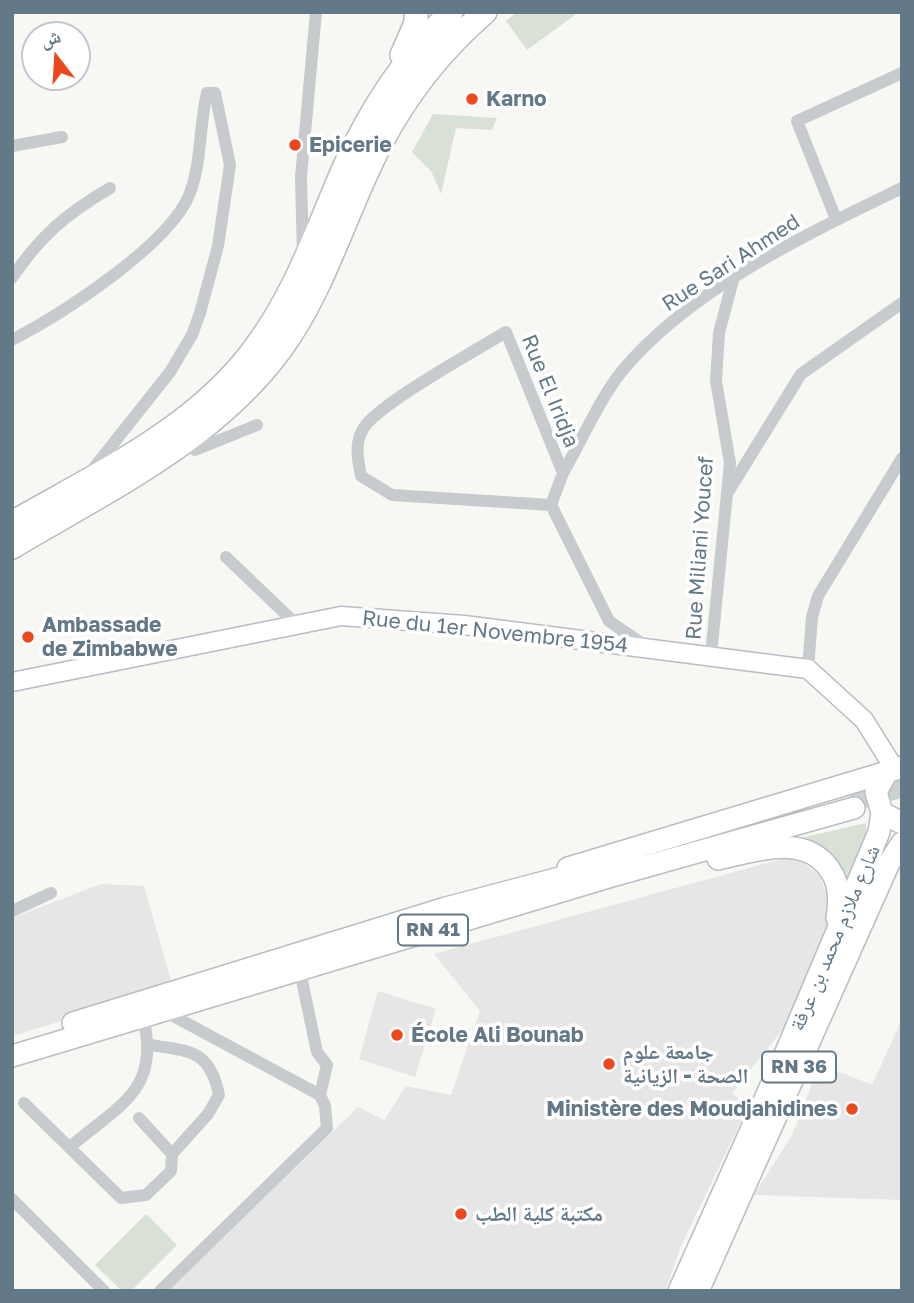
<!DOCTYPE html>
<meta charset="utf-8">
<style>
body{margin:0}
#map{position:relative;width:914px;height:1303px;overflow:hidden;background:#f7f7f4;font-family:"Golos Text","Noto Naskh Arabic",sans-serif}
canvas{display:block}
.frame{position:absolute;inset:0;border:14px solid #647987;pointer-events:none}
.north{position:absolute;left:21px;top:21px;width:70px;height:70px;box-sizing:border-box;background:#fff;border:2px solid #c1c9cf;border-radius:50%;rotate:343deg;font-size:19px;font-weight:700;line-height:28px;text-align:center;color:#647987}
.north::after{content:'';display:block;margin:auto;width:24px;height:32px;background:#ed471e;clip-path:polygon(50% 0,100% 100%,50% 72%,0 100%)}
</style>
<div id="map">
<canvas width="914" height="1303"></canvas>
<div class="frame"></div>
<div class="north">ش</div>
</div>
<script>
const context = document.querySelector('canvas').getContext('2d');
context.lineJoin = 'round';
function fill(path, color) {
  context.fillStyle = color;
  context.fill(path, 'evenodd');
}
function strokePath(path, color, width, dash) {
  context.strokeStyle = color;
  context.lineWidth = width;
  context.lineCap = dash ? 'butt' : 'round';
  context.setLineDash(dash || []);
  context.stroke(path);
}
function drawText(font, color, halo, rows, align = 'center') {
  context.font = font + ' "Golos Text","Noto Naskh Arabic",sans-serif';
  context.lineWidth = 7;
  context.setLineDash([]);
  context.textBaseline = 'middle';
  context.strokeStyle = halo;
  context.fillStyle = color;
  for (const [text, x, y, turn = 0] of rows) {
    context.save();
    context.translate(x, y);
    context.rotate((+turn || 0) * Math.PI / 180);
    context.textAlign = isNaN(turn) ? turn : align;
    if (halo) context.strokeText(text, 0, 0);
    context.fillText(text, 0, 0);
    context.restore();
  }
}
const built = new Path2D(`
 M782 859H798L819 875 828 898 826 930 783 1029 732 1093 748 1107 681 1246 665 1291H168L358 1107 384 1120 406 1086 451 1095 480 1011 434 954Z
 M101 884 144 886 173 987 12 1036V918Z
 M378 991 436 1009 415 1077 359 1059Z
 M902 1019V1200L754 1195 793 1133 820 1064 872 1085Z`);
const green = new Path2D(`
 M517 12H573L575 15 527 50 506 21Z
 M433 114 497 118 492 130 456 128 441 194 431 171 412 152Z
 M866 823 867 837 848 883C841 856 822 845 796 839Z
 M146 1214 177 1245 131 1291H122L95 1265Z`);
const primaryTunnel = new Path2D(`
 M852 801 902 787`);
const street = new Path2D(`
 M12 146 62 137
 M836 219 797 121 902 73
 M303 256 301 177 316 12
 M12 278C40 236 66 214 110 188
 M12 340C62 314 171 244 190 193 202 160 199 126 207 93H215L230 165 218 246 200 313 192 335 170 372 89 474
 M195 450 257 425
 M563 473C582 440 599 400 622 371 690 289 807 234 902 188
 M728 492 801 374 902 303
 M551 505 392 495 361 476C358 459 354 445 363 429 375 406 478 349 506 332L563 473 551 505 609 621 644 645
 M226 557 295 623
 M711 655 730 463 716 381 719 333 733 280
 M808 669 812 617 818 596 902 458
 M12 911 51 893
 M300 971 317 1052 327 1065 320 1095
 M150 1045C190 1051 210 1050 219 1095L208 1114 172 1154
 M24 1103 121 1198 146 1195 171 1171 172 1154 139 1118
 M71 1146C121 1104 161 1089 143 1017
 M12 1199 104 1291
 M160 1291 327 1128 325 1106 320 1095 164 1011`);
const secondary = new Path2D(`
 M12 682 341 616 464 625 808 669 864 720 894 768`);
const primary = new Path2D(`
 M902 767 887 772 876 792 882 813 902 823
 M718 859C754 851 805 832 830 870 840 884 840 901 837 918
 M568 868 887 772
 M73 1023 446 908 586 871
 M12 1056 612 876 854 808
 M679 1291 786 1052 879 832 882 813
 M698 1291 889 863 902 843`);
const highway = new Path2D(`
 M402 55 416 23V12
 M12 523C97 474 196 429 255 348 296 293 317 230 344 168 370 110 405 57 451 12
 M12 547C107 490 213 441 280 350 325 289 345 212 380 145 407 93 441 50 485 12`);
const markers = [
 [472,99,7,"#ed471e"],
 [295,145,7,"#ed471e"],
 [28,637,7,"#ed471e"],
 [397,1035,7,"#ed471e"],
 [609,1064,7,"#ed471e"],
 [852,1109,7,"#ed471e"],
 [461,1214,7,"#ed471e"]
];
const shields = [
 [433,930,70],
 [799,1067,74]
];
const shieldNames = [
 ["RN 41",433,930],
 ["RN 36",799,1067]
];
const poiNames = [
 ["Karno",486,99],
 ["Epicerie",309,145],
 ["Ambassade",42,625],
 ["de Zimbabwe",42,649],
 ["École Ali Bounab",411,1035],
 ["جامعة علوم",623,1052],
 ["الصحة - الزيانية",623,1076],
 ["Ministère des Moudjahidines",838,1109,"right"],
 ["مكتبة كلية الطب",475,1214]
];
const streetNames = [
 ["Rue Sari Ahmed",731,263,-33],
 ["Rue El Iridja",550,391,68],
 ["Rue Miliani Youcef",700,548,-86],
 ["Rue du 1er Novembre 1954",495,632,6],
 ["شارع ملازم محمد بن عرفة",835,938,-67]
];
fill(built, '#e5e6e5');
fill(green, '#d9e0d5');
strokePath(primaryTunnel, '#cbd1d3', 21, [21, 10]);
strokePath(secondary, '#b7bdc1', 21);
strokePath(primary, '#babec2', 24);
strokePath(highway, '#b9bdc0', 26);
strokePath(street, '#c7cbce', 12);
strokePath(secondary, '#fff', 18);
strokePath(primary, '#fff', 21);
strokePath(highway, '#fff', 23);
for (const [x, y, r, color] of markers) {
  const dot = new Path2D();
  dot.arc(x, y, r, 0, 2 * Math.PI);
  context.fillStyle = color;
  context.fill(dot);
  strokePath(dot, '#fff', 2.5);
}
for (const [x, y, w] of shields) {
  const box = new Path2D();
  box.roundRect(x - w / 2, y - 15.5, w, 31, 5);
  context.fillStyle = '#fff';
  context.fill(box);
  strokePath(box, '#647987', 2);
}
drawText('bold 19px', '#647987', null, shieldNames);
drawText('bold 21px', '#647987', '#fff', poiNames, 'left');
drawText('21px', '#647987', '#fff', streetNames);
</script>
